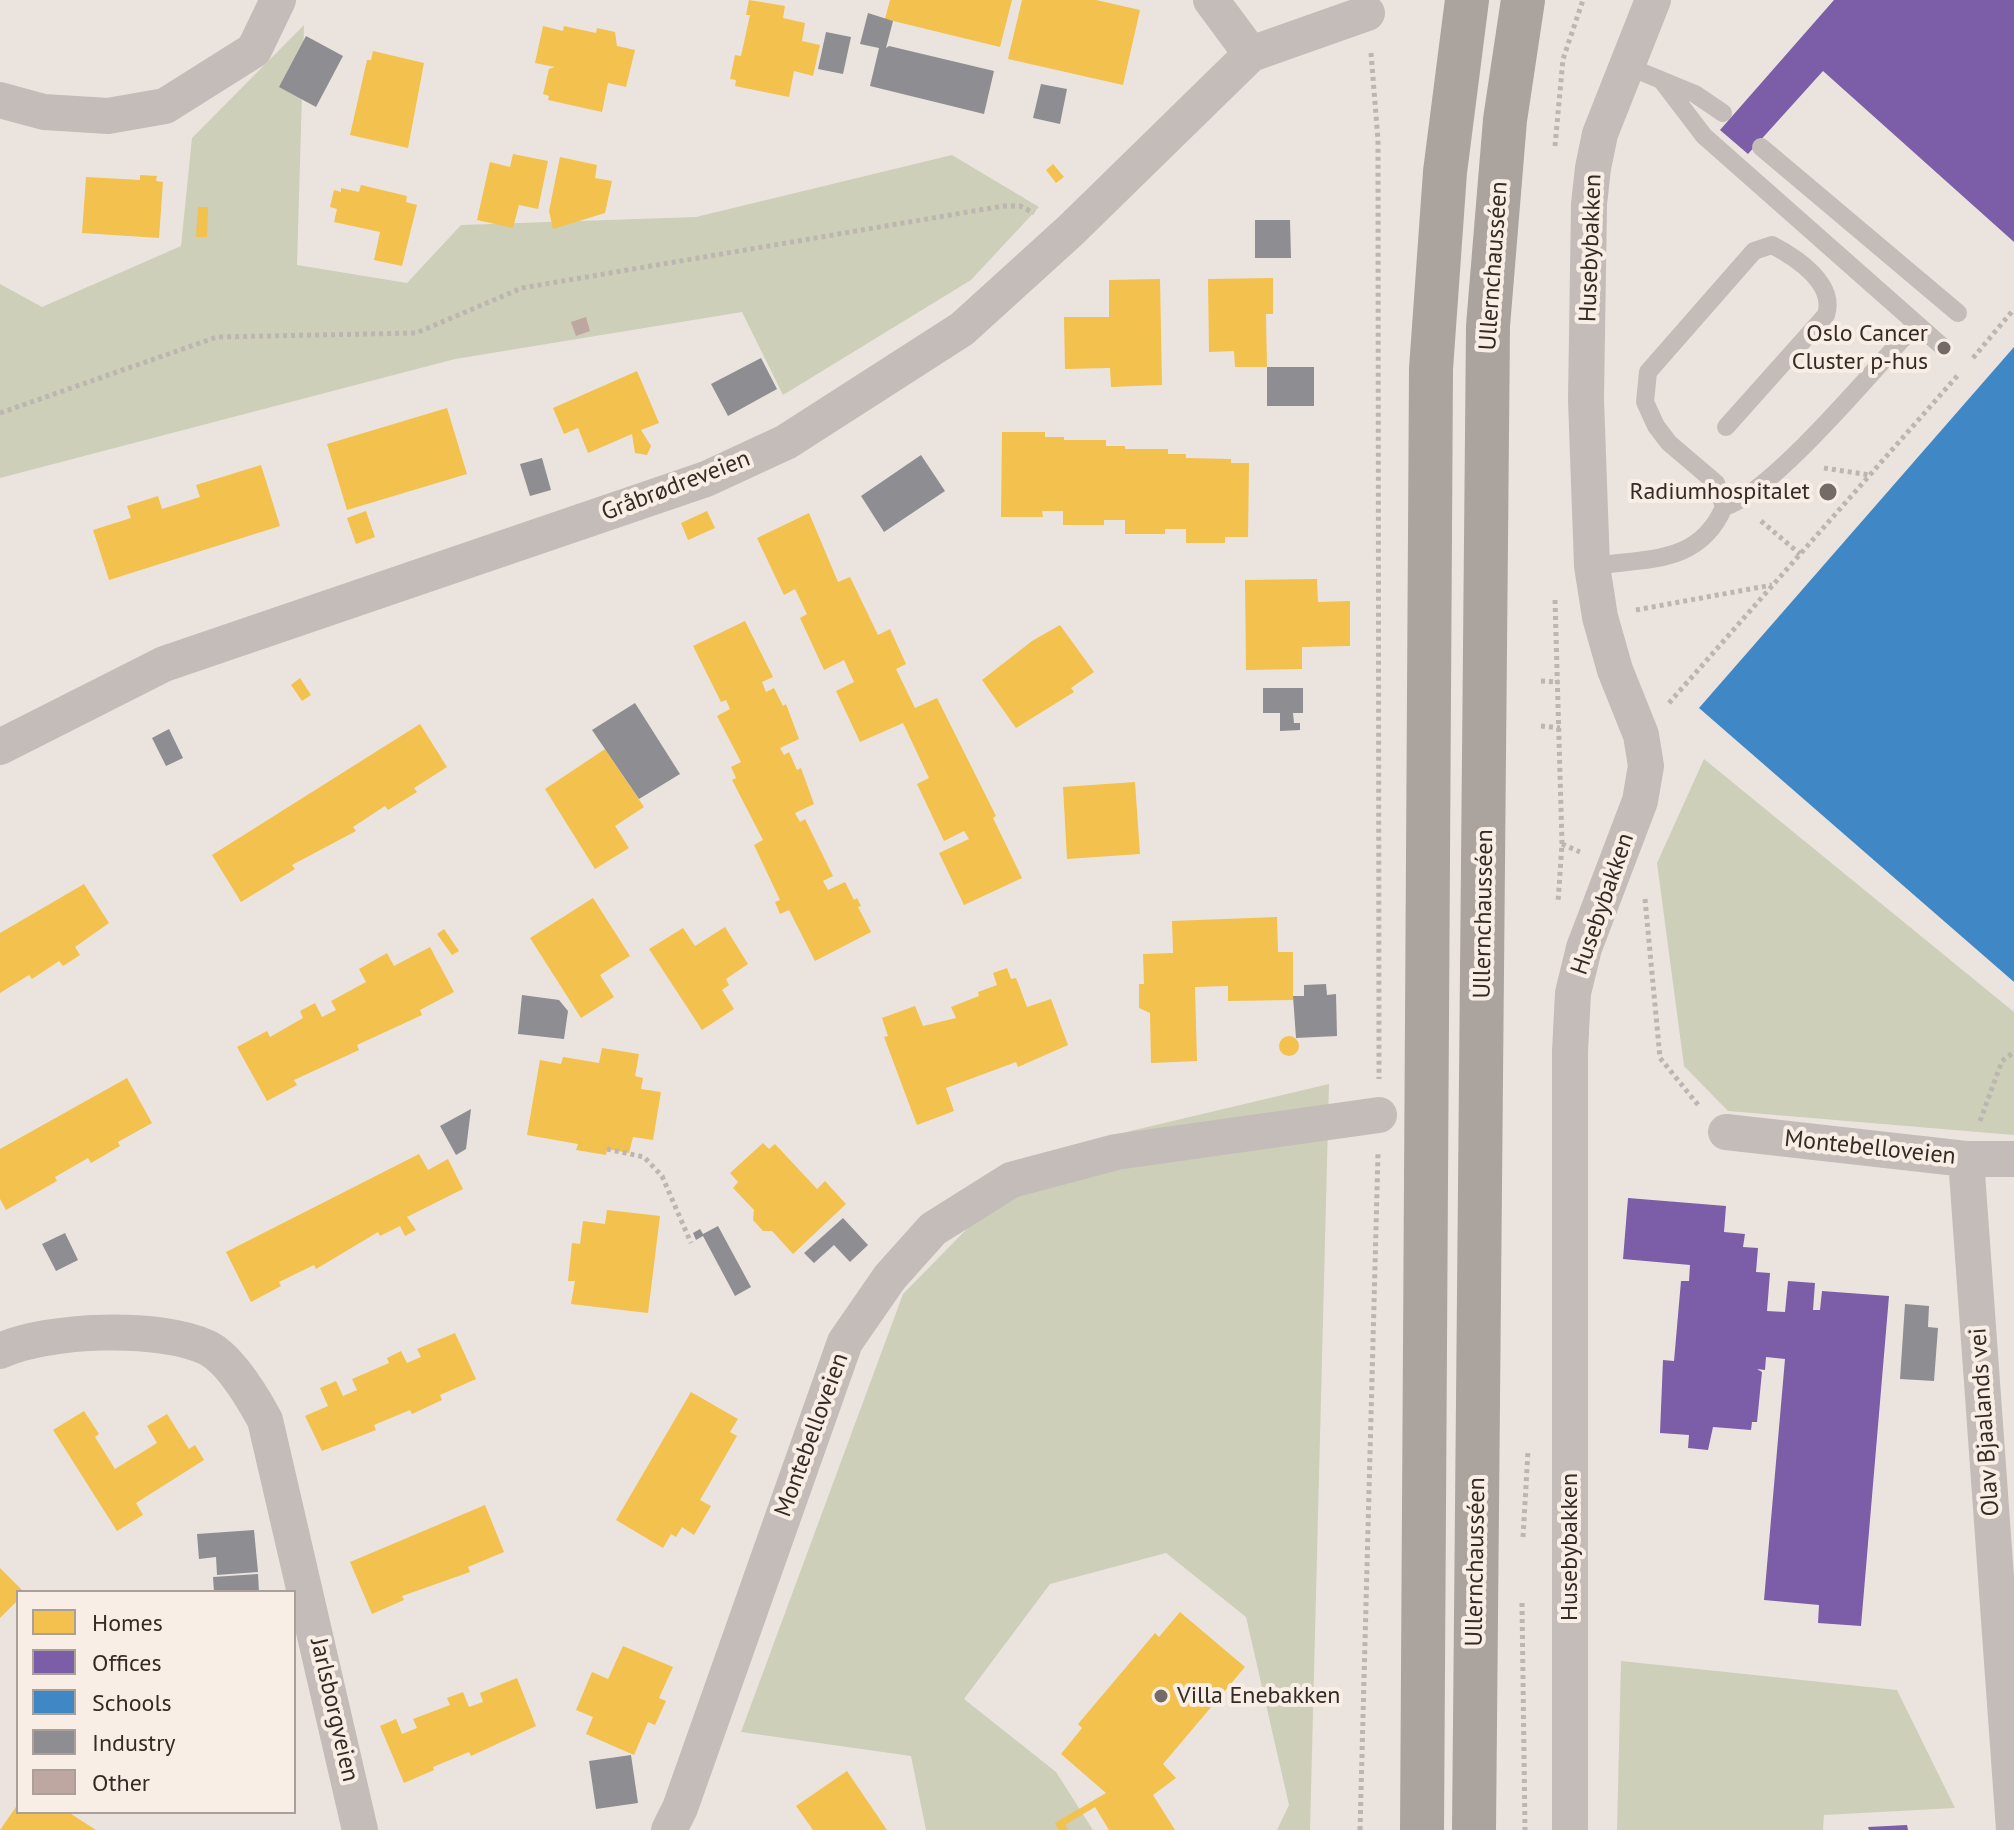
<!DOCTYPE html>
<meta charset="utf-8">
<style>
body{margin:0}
#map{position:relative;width:2014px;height:1830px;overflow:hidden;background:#ebe4de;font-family:"PT Sans",sans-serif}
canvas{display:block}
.legend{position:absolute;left:16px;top:1590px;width:280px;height:224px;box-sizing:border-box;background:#f8eee5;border:2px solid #aaa099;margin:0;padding:10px 14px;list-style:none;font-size:24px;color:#342a26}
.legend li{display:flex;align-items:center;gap:16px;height:40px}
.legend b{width:40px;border:2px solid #aaa099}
</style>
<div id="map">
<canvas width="2014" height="1830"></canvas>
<ul class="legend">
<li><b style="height:22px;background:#f2c14e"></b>Homes</li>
<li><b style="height:22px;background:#7b5ea7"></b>Offices</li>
<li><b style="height:22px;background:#3f88c5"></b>Schools</li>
<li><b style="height:22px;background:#8d8d92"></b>Industry</li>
<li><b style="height:22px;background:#bea7a0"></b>Other</li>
</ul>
</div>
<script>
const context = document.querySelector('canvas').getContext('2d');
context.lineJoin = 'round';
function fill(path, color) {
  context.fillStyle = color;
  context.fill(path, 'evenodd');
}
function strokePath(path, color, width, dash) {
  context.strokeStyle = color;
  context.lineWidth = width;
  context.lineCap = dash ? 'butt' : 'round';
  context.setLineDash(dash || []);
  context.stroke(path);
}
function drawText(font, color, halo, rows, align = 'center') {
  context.font = font + ' "PT Sans",sans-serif';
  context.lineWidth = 8;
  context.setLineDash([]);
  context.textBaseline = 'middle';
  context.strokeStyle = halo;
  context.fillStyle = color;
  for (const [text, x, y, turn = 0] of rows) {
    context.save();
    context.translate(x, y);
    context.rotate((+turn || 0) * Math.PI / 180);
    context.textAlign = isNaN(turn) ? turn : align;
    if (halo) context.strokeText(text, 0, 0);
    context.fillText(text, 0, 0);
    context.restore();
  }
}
const green = new Path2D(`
 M304 25 297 265 407 283 461 225 696 217 952 155 1039 207 971 280 783 395 742 312 455 359 0 478V284L42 307 181 246 192 138Z
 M1704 759 2014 1012V1135L1728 1111 1684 1066 1657 863Z
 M1329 1084 1310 1830H1277L1289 1805 1246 1617 1166 1553 1050 1584 964 1699 1056 1772 1093 1830H926L911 1756 741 1732 903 1294 1002 1193 1105 1137Z
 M1621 1661 1897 1690 1955 1808 1824 1815 1823 1830H1617Z`);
const homes = new Path2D(`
 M749 0 785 6 783 18 805 23 802 41 820 45 813 76 794 71 789 97 735 86 736 80 730 79 735 55 741 56 750 15H746Z
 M890 0H1012L1000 47 885 19Z
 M1022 0H1096L1140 10 1123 85 1008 59Z
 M543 26 563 31 564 26 596 33 597 28 615 32 617 46 635 50 626 87 608 83 602 112 548 100 549 96 543 94 549 69 555 67 535 63Z
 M373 51 424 63 408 148 350 135 367 60H371Z
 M513 154 548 161 538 209 519 205 513 228 477 220 490 162 510 167Z
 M560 157 597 165 595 178 612 181 605 213 553 229 549 211Z
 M1053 164 1064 177 1056 183 1046 170Z
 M140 175 157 176 156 181 163 182 159 238 82 233 86 177 140 180Z
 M361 185 407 196 406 202 417 205 402 266 374 260 380 232 334 222 337 209 330 207 334 190 341 192V188L359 192Z
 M198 207H208L207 237H196Z
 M1273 278V314H1266L1267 367H1235L1234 351 1209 352 1208 279Z
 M1160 279 1162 385 1111 387 1110 368 1065 369 1064 317H1109V280Z
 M637 371 659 423 641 430 651 446 647 455 635 453 632 434 588 453 578 428 564 434 553 408Z
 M447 408 467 474 347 510 327 444Z
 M1002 432H1045V437H1064V440H1106V446H1125V449H1168V454H1186V458L1231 459V463H1249L1248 537H1225V543H1186V529H1165V534H1125V520H1104V525H1063V511H1042L1043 517H1001Z
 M261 465 280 526 109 580 93 530 131 518 127 506 158 496 162 509 200 497 196 485Z
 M366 511 375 537 356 544 347 518Z
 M707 511 715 528 688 540 681 523Z
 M809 513 838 582 850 577 878 635 890 629 906 664 896 669 915 708 937 698 996 816 993 818 1022 878 964 905 939 853 969 839 964 831 944 841 917 784 929 778 903 723 860 742 836 691 854 682 844 660 824 670 800 618 807 614 795 589 784 595 757 538Z
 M1317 579 1318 602 1350 601V646L1302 647V669L1246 670 1245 580Z
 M745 621 773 677 762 682 766 692 774 688 783 706 786 704 799 739 780 748 784 755 789 752 797 770 801 768 814 804 795 813 800 822 805 819 833 876 823 881 828 890 845 882 854 900 857 898 861 906 858 907 871 932 815 961 789 910 780 914 775 902 780 900 754 845 763 840 732 780 736 778 731 767 741 762 717 716 730 709 726 700 721 702 693 646Z
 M1060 625 1094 672 1071 688 1074 692 1016 728 982 680 1032 641Z
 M300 678 311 695 302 701 291 685Z
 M420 724 447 767 414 788 417 792 388 810 385 806 353 827 356 831 292 865 295 869 241 902 212 855Z
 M605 749 644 807 615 826 629 848 595 869 545 789Z
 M1135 782 1140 854 1067 859 1063 787Z
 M84 884 109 923 75 947 80 955 63 966 59 961 32 979 29 975 0 993V933Z
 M593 898 630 956 600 975 614 997 581 1018 530 938Z
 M1277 917 1278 952H1293V1000L1228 1001V986L1195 987 1197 1061 1151 1063 1150 1013 1139 1008V984H1144L1143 954 1173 953 1172 921Z
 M725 927 748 964 726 979 729 985 722 990 734 1009 702 1030 649 949 683 928 695 946Z
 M444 929 459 951 452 955 437 934Z
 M430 947 454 992 420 1010 422 1015 357 1045 359 1050 294 1080 297 1085 267 1101 237 1047 267 1031 270 1037 303 1018 300 1011 315 1003 322 1017 336 1010 331 1001 366 982 359 969 387 953 394 966Z
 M1007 968 1011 979 1016 978 1027 1007 1051 999 1068 1045 1018 1067 1016 1062 946 1088 954 1111 917 1125 884 1037 888 1036 882 1018 915 1006 923 1026 956 1018 951 1007 979 996 978 992 997 985 993 973Z
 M1279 1046a10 10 0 1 1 20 0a10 10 0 1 1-20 0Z
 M602 1048 639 1054 635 1076 643 1078 641 1089 661 1092 653 1140 633 1137 629 1153 607 1149 606 1155 576 1150 578 1144 527 1135 540 1060 561 1064 563 1057 599 1063Z
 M127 1078 152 1123 118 1142 120 1146 91 1163 88 1158 55 1177 57 1181 6 1210 0 1199V1149Z
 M763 1143 769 1149 775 1144 817 1189 825 1181 846 1204 793 1254 772 1231H763L753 1220 754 1210 733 1188 738 1182 730 1173Z
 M419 1154 428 1170 448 1159 463 1189 407 1217 416 1230 405 1236 400 1226 380 1236 378 1232 316 1269 314 1265 279 1282 281 1286 251 1302 226 1252Z
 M607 1210 660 1216 648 1313 571 1304 575 1281H568L572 1243 580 1244 583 1221 605 1224Z
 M455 1333 476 1379 440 1395 442 1400 412 1414 410 1410 374 1425 376 1430 322 1451 305 1416 328 1406 320 1388 336 1381 343 1396 357 1390 352 1379 389 1363 387 1358 401 1351 407 1363 421 1357 417 1349Z
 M691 1392 738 1419 730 1432 737 1436 700 1500 711 1506 694 1535 682 1527 676 1537 671 1534 663 1548 616 1520Z
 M84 1411 99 1434 95 1437 115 1469 157 1443 147 1426 167 1414 189 1449 195 1445 204 1460 136 1503 143 1515 117 1531 53 1430Z
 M485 1505 504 1552 468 1567 470 1572 402 1596 404 1600 372 1614 350 1562Z
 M0 1568 24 1592H18V1600L0 1618Z
 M1180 1612 1245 1667 1163 1764 1176 1778 1153 1795 1175 1830H1109L1095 1807 1065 1825 1068 1830H1059L1055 1823 1106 1793 1061 1754 1082 1728 1078 1724 1155 1633 1159 1637Z
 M623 1646 673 1667 659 1698 666 1701 655 1725 648 1722 634 1755 586 1734 593 1717 576 1710 592 1672 608 1679Z
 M517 1678 536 1726 471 1756 469 1752 433 1767 434 1770 404 1783 380 1726 396 1719 402 1734 417 1728 413 1719 450 1705 447 1698 463 1692 469 1707 483 1702 480 1693Z
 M847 1771 887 1830H813L796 1806Z
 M18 1804V1812H68L96 1830H0Z`);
const offices = new Path2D(`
 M1834 0H2014V242L1823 71 1748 154 1720 130Z
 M1628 1198 1726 1206 1724 1232 1745 1234 1743 1247 1758 1248 1756 1272 1770 1273 1767 1311 1785 1312 1788 1281 1815 1283 1813 1310H1820L1822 1291 1889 1296 1861 1626 1818 1623 1819 1605 1764 1600 1785 1359 1766 1357 1765 1370 1757 1369 1762 1372 1757 1422H1752L1751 1430 1713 1427 1708 1450 1688 1448 1689 1435 1660 1433 1663 1360 1674 1361 1681 1281H1689L1690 1265 1623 1259Z
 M1907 1825 1908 1830H1869L1868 1827Z`);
const schools = new Path2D(`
 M2014 347V982L1699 708Z`);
const industry = new Path2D(`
 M868 13 893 21 886 48 889 46 994 71 984 114 870 86 879 48 860 44Z
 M826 32 851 37 843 74 818 69Z
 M306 36 343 56 316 107 279 87Z
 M1041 84 1067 89 1060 124 1033 118Z
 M1255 220H1290L1291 258H1255Z
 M761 358 777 389 728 416 711 384Z
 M1267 367H1314V406H1267Z
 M921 455 945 491 884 532 861 496Z
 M542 458 551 490 530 496 520 464Z
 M1263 688H1303V713H1293L1294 723H1300V730L1280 731V713H1263Z
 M635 703 680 774 639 799 592 730Z
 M169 729 183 758 166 766 152 738Z
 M1326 984 1327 995 1336 994 1337 1036 1296 1038 1293 996H1304V985Z
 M522 995 559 1000 568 1011 564 1039 518 1034Z
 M471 1109 466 1149 456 1155 440 1126Z
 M843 1218 868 1245 850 1262 834 1245 814 1263 804 1253Z
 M718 1226 751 1287 735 1296 703 1236 696 1240 693 1233 700 1229 703 1234Z
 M65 1233 78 1260 56 1271 42 1244Z
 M1905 1304 1929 1306 1928 1327 1938 1328 1934 1381 1900 1379Z
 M254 1530 258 1572 217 1575 216 1557 199 1559 197 1534Z
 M258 1574 259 1592H214L213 1577Z
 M631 1755 638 1803 596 1809 589 1761Z`);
const building = new Path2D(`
 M586 317 590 331 576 336 571 322Z`);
const path = new Path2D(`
 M1371 53 1378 140 1379 1079
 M1555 146 1563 59 1583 0
 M1973 358 2014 309
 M0 413 217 337 416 333 522 288 1003 206H1020L1034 213
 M1824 468 1870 475
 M1761 521 1800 554
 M1555 600 1562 844 1558 902
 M1636 610 1772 585
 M1541 681 1559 682
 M1669 703 1958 375
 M1541 726 1560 728
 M1562 844 1580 852
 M1645 899 1660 1058 1699 1106
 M1980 1121 2002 1061 2014 1052
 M607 1149 644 1157 662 1176 691 1243
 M1523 1537 1528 1451
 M1522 1603 1525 1830
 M1360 1830 1378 1153`);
const lane = new Path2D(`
 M1627 66 1695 94 1723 113
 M1662 81 1704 136 1944 348
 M1761 147 1958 313
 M1724 507C1771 494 1878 365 1916 324
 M1592 566C1647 558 1699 565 1724 507L1716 483 1669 443 1656 426 1645 402 1648 372 1754 251 1772 245C1797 258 1836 284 1826 315L1726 427`);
const street = new Path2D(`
 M1211 0 1251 54
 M0 100 44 112 108 116 165 106 254 50 278 0
 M0 747 164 664 706 479 786 442 962 329 1071 230 1251 54 1367 13
 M1726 1132 1966 1159H2014
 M1966 1159 2014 1829
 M0 1351C47 1329 160 1325 208 1348 231 1360 253 1398 265 1420L360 1830
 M669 1830 680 1808 845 1342 890 1277 933 1229 1011 1180 1116 1152 1379 1115
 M1570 1830V1051L1573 993 1584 948 1640 801 1646 766 1641 735 1615 670 1600 617 1592 566 1586 400 1589 204 1593 168 1600 134 1653 0`);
const highway = new Path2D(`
 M1422 1830 1431 369 1445 172 1467 0
 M1474 1830 1488 326 1505 120 1523 0`);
const markers = [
 [1944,348,8,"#746b66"],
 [1828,492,10,"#746b66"],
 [1161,1696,8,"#746b66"]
];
const streetNames = [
 ["Husebybakken",1591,248,-88],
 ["Ullernchausséen",1494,266,-86],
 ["Gråbrødreveien",676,486,-21],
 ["Husebybakken",1603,904,-71],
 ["Ullernchausséen",1484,914,-89],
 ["Montebelloveien",1870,1148,6],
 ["Olav Bjaalands vei",1985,1422,-94],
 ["Montebelloveien",812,1435,-70],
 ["Husebybakken",1570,1547,-90],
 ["Ullernchausséen",1476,1562,-89],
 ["Jarlsborgveien",334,1710,77]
];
const poiNames = [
 ["Oslo Cancer",1928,334],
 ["Cluster p-hus",1928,362],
 ["Radiumhospitalet",1810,492],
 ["Villa Enebakken",1177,1696,"left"]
];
fill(green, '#cdcfb9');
fill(homes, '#f2c14e');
fill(offices, '#7b5ea7');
fill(schools, '#3f88c5');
fill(industry, '#8d8d92');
fill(building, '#bea7a0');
strokePath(path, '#bdb5b0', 5, [4, 4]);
strokePath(lane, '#c4bcb8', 18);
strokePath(street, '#c4bcb8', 36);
strokePath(highway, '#aaa39e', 44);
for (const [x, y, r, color] of markers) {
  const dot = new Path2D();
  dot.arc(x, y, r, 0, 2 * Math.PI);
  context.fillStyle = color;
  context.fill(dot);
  strokePath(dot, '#f8eee5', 3);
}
drawText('24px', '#342a26', '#f8eee5', streetNames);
drawText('24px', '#342a26', '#f8eee5', poiNames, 'right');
</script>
